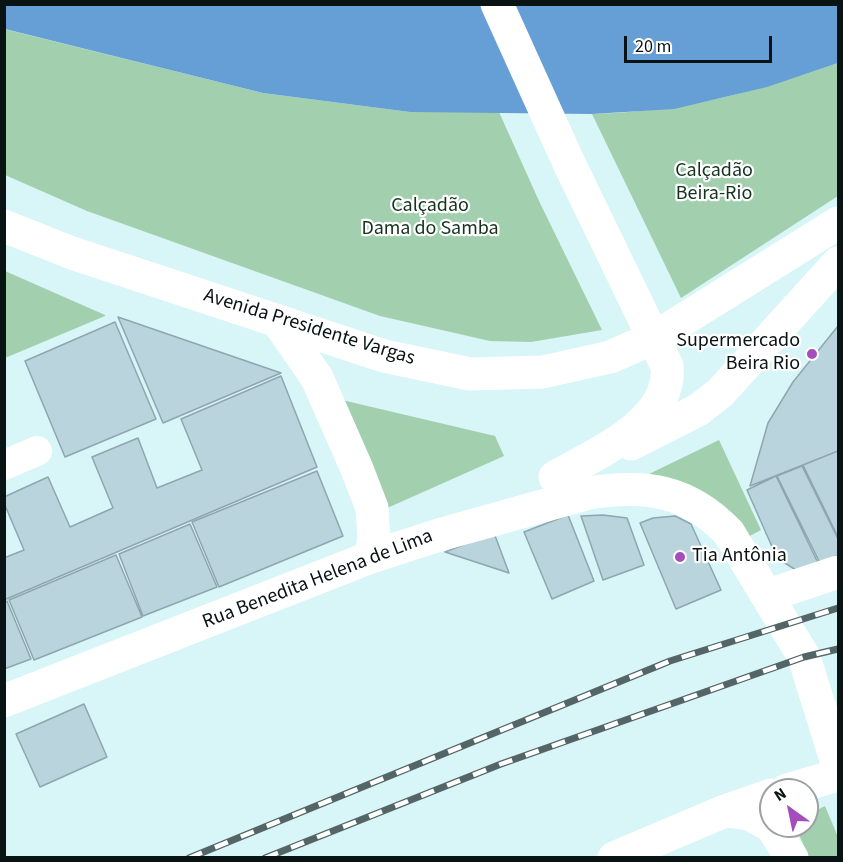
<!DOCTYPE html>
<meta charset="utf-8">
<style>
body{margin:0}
#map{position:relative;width:843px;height:862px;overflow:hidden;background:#d8f5f7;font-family:"Source Sans 3",sans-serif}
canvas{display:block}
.frame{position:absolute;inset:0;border:6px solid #091314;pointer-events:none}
.north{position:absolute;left:759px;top:778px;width:60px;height:60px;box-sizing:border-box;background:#fff;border:2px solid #9da1a1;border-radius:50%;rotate:327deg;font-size:16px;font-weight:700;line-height:24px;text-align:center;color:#091314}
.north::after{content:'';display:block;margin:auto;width:21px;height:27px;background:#a44dbb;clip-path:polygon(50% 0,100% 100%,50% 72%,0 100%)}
.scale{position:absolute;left:624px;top:36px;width:148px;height:27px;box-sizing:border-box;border:3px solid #091314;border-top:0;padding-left:8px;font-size:18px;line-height:21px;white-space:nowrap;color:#091314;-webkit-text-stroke:4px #fff;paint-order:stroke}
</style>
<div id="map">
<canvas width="843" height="862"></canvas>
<div class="frame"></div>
<div class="north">N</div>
<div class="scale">20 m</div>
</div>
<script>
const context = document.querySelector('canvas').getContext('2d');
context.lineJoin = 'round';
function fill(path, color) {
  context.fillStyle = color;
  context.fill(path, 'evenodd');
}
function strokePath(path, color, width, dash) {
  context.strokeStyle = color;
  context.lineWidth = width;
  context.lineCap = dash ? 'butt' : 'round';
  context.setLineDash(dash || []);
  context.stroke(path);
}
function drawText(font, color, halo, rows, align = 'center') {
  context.font = font + ' "Source Sans 3",sans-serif';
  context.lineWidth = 4.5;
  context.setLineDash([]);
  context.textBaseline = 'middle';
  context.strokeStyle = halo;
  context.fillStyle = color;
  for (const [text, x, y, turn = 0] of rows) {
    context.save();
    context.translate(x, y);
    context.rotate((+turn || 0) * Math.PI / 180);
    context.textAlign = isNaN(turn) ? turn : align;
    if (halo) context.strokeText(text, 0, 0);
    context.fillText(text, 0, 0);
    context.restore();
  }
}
const green = new Path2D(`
 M4 29 263 93 410 112H499L539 201 602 330 531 342 490 341 380 316 87 211 5 175Z
 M838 63V196L681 298 592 114C686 111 750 93 838 63Z
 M5 271 105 315V316L5 358Z
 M342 400 495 436 504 456 385 509Z
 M719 440 761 530 744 539 647 475Z
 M825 806 838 837V857H809L795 826H807V815Z`);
const water = new Path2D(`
 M4 5H838V63L767 87 674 109 592 114 410 112 263 93 5 29Z`);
const building = new Path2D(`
 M118 317 281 373 163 423Z
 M115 322 156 419 65 457 25 361Z
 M838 326V451L750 486 768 423 793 382Z
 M281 376 317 467 4 600V558L24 550 4 503V497L48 477 70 527 113 508 92 457 138 438 157 488 202 470 181 419Z
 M838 451V537L803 465Z
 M802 466 838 539V555L820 563 777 476Z
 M317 471 343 536 219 587 192 522Z
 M776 476 818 563 799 572 777 558 747 490Z
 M568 515 594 581 552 599 524 532Z
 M603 515 627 518 644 565 603 580 581 516Z
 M675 516 691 524 721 590 676 609 640 523 653 518Z
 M190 524 217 587 143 616 119 554Z
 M494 533 509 573 445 552Z
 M116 555 142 617 34 660 9 600Z
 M7 601 31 659 4 669V603Z
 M84 704 107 757 40 787 16 734Z`);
const lane = new Path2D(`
 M4 465 37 451`);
const street = new Path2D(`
 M769 595 838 572`);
const secondary = new Path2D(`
 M497 4 568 161 667 366C673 422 595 454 555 477
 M4 226 72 253 384 356 470 374 543 372 610 357 654 338 838 223
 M279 323 317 378 357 469 372 508 374 537 371 557
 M631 444 698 410 720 393 838 263
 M4 701 371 557 439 535 589 493C646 484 688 490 729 533L804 657 838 766
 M787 790 838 775
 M725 811 749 814 771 826
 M771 826 792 858
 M614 858 725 811 771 795`);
const rail = new Path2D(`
 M189 858 670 661 838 608
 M265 858 501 764 804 657 838 649`);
const markers = [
 [812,354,6,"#a44dbb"],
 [680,557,6,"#a44dbb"]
];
const parkNames = [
 ["Calçadão",714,172],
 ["Beira-Rio",714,195],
 ["Calçadão",430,207],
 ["Dama do Samba",430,230]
];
const streetNames = [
 ["Avenida Presidente Vargas",309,328,17],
 ["Rua Benedita Helena de Lima",318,580,-21]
];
const poiNames = [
 ["Supermercado",800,342],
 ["Beira Rio",800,365],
 ["Tia Antônia",692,557,"left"]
];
fill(green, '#a2d0ae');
fill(water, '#669fd5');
fill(building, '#bad4de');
strokePath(building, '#8ea6b0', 1.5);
strokePath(lane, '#fff', 30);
strokePath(street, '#fff', 33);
strokePath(secondary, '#fff', 33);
strokePath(rail, '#546567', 7);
strokePath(rail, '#fff', 4.5, [14]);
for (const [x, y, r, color] of markers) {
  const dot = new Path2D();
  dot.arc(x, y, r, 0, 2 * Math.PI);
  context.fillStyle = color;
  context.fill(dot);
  strokePath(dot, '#fff', 2);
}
drawText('20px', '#14321e', '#fff', parkNames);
drawText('20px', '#091314', '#fff', streetNames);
drawText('20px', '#091314', '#fff', poiNames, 'right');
</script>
